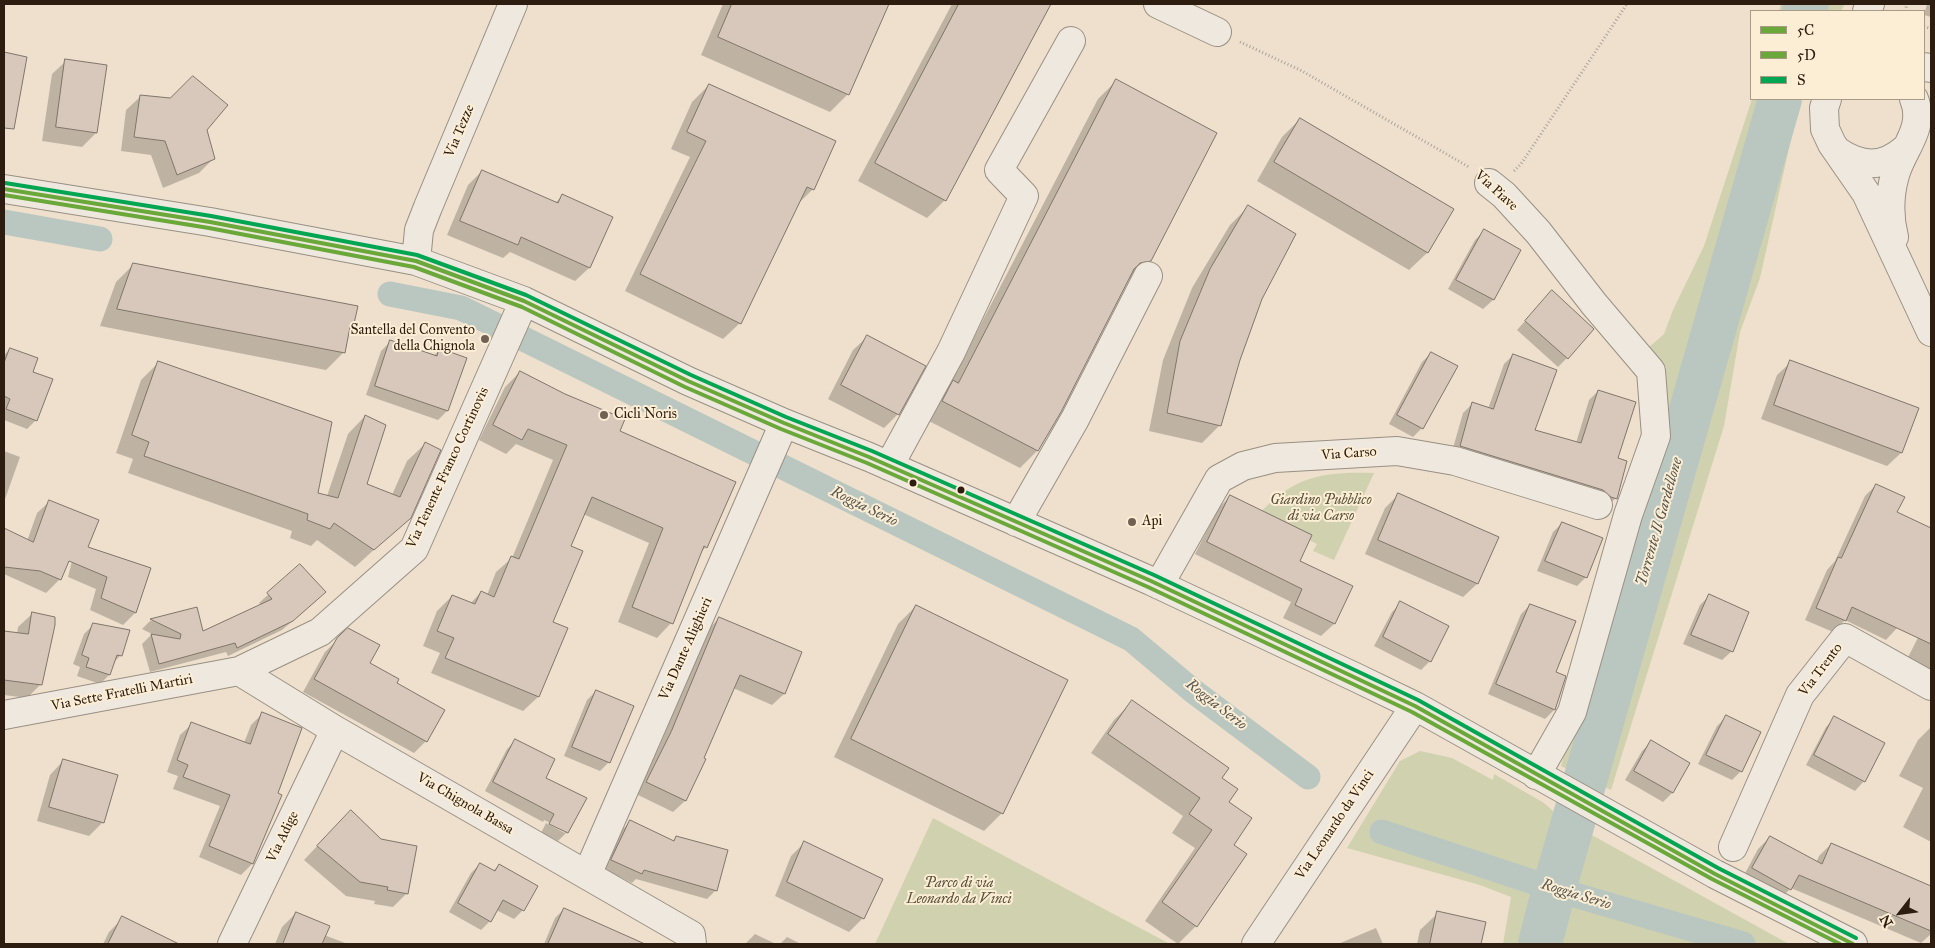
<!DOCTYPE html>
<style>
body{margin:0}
#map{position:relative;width:1935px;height:948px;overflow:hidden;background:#eee0cc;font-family:"IM FELL Great Primer",serif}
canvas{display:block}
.frame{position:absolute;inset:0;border:5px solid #2d1d10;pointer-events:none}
.legend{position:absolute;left:1750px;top:10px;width:175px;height:90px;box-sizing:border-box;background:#fcedd5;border:1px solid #a99a86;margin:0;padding:6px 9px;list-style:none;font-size:15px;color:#2d1d10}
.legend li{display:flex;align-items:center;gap:10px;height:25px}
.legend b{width:25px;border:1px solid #a99a86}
.north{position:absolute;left:1875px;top:888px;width:50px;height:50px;-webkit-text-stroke:4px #fcedd5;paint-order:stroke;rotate:240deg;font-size:14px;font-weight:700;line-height:20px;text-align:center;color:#2d1d10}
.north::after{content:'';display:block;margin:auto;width:18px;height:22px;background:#2d1d10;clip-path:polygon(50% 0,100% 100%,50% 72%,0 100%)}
</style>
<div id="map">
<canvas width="1935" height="948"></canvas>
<div class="frame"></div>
<ul class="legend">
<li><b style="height:6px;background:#6aa83a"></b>5C</li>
<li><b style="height:6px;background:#6aa83a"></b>5D</li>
<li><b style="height:6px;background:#00a651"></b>S</li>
</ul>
<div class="north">N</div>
</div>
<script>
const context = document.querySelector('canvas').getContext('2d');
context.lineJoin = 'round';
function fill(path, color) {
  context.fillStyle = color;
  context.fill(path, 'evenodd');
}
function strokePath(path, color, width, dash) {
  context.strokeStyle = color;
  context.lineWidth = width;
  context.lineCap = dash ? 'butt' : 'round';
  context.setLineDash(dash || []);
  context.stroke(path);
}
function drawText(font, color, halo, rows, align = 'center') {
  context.font = font + ' "IM FELL Great Primer",serif';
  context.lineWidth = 4;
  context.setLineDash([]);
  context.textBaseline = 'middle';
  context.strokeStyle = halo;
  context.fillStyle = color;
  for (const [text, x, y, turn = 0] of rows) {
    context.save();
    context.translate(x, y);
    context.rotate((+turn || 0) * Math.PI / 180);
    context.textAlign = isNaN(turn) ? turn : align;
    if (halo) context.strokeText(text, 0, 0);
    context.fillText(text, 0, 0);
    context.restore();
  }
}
const green = new Path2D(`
 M1781 4H1845L1841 11H1779Z
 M1752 99H1800L1760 278 1740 332 1724 426 1611 790 1561 766 1660 421 1647 349 1664 334 1673 310 1704 246Z
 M1374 473 1334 560 1313 551 1317 544 1259 514C1293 476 1325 471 1374 473Z
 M1420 751 1452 758 1493 780 1494 774 1544 803 1561 818 1789 944H1503L1511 897 1480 885 1347 848 1400 761Z
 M933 818 1170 944H875Z`);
const shadow = new Path2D(`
 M723 4H888L848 94 830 112 701 55Z
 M952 4H1042L1048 7 945 200 927 218 858 181Z
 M1927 4H1931V17L1924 15Z
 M4 54 25 58 17 106 4 119Z
 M66 61 106 66 96 133 82 147 42 141 52 74Z
 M1116 81 1150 260 1131 279H1127L1037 451 1020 468 925 419 936 400 948 387 1098 99Z
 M709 85 813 189 797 205 740 323 723 339 625 291 690 157 671 149 692 102Z
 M140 97 206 130 213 159 199 173 163 188 151 155 121 151 126 110Z
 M1300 119 1452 209 1427 253 1409 270 1257 181 1282 137Z
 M482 171 555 203 562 196 612 218 589 268 575 281 510 252 503 258 447 235 468 185Z
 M1248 207 1261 299 1239 359 1220 425 1202 443 1149 431 1163 360 1192 288 1230 225Z
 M1484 231 1520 250 1493 300 1483 309 1448 289 1475 240Z
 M134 264 352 327 348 331 344 352 326 370 100 326 116 282Z
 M1543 301 1567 358 1558 367 1517 330Z
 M867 337 924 366 898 414 884 428 828 399 853 350Z
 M390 342 433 356 440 350 447 411 438 420 366 395 381 351Z
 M10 349 32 372 36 420 27 429 4 420V355Z
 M1431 353 1422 428 1413 437 1389 424 1422 362Z
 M1513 355 1533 431 1576 443 1589 400 1598 391 1616 459V498L1606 507 1451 455 1463 413 1472 404 1488 409 1504 364Z
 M1791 362 1901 453 1887 466 1761 419 1777 375Z
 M158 363 317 494 327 496 348 434 365 416 366 484 392 495 407 461 425 444 410 517 355 567 317 540 311 546 290 538 292 531 128 473 133 459 116 453 141 380Z
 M520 372 618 432 706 547 699 554 671 623 657 638 618 622 649 543 583 514 570 547 551 622 567 629 538 697 523 711 431 673 440 653 423 646 437 611 452 596 470 604 481 592 487 595 496 572 512 558 553 460 516 444 506 454 479 440 505 387Z
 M4 451 20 457 4 502Z
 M1876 485 1896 513 1931 530V554L1897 628 1886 640 1845 620 1833 632 1805 620 1827 570 1835 561 1865 496Z
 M1398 495 1497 538 1477 584 1463 597 1365 554 1385 508Z
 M1230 496 1298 561 1351 587 1334 624 1321 636 1283 618 1291 602 1195 554 1218 509Z
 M50 501 86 548 150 568 135 613 123 625 90 610 96 589 68 577 72 561 68 559 60 579 46 593 4 574V549L58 557 26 544 37 513Z
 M1562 523 1586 577 1577 586 1537 571 1553 532Z
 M300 566 316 601 282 630 228 656 226 652 150 672 142 644 152 634 142 629 150 621 196 608 203 633 261 605 259 603Z
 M1709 596 1732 651 1722 660 1683 644 1700 605Z
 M1401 603 1430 661 1421 670 1374 646 1392 612Z
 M1530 605 1555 673 1564 677 1554 710 1545 719 1488 694 1521 614Z
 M916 606 1002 813 984 831 834 757 898 624Z
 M1931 612V687L1901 671Z
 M32 614 41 684 27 698 4 695V632L17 634 18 627Z
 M719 618 801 653 784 694 772 705 733 688 703 759 704 760 685 801 673 812 636 794 660 745 708 630Z
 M93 625 120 656 113 663 109 675 100 684 77 676 80 667 73 664 84 634Z
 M338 639 395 684 426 741 414 753 303 692 325 652Z
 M596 691 609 762 600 771 564 756 587 700Z
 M1132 702 1220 778 1227 802 1232 845 1196 926 1178 944 1145 921 1195 848 1172 833 1183 816 1091 753 1114 720Z
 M262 714 252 864 241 875 199 857 220 806 173 789 178 776 167 772 180 735 192 724 244 743 251 725Z
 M1726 717 1741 771 1732 780 1698 764 1717 726Z
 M1835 718 1864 781 1855 791 1806 765 1826 727Z
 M1931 727V842L1903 827 1923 788 1899 776 1918 740Z
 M516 740 544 778 567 832 558 841 541 833 546 823 565 833V830L544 820 543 822 485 791 507 749Z
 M1651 742 1689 763 1672 793 1663 802 1625 780 1642 751Z
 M63 761 103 822 89 836 37 821 50 775Z
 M630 822 672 842 676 837 716 890 707 899 636 879 632 883 603 869 621 831Z
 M337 825 381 840 407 893 393 907 374 904 375 901 346 896 304 860Z
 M1770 837 1816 863 1819 856 1831 844 1931 887V934L1921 943 1791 888 1778 901 1741 881 1758 849Z
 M805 842 863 918 849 932 775 896 791 856Z
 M480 864 493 871 499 865 523 910 514 919 496 910 490 921 481 930 449 912 471 873Z
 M564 909 620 935 616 944H544L555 918Z
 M296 913 324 935 348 944H275L282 927Z
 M1438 913 1484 923 1479 944H1417L1420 930Z
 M123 918 176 944H103L109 932Z
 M1376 928 1383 944H1338Z
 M755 934 776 944H745Z
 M787 937 801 944H780Z`);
const canal = new Path2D(`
 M4 222 100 239
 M390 294 461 308 1131 639 1193 691 1308 777
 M1382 832 1554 889 1743 944`);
const river = new Path2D(`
 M1804 11 1807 4
 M1540 944 1554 889 1780 99`);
const building = new Path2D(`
 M732 4H889L849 95 718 37Z
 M959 4H1051L946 201 875 163Z
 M4 52 27 57 14 129 4 128Z
 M65 59 107 65 97 133 56 127Z
 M193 76 228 105 207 130 215 159 177 175 165 141 134 137 140 95 170 98Z
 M1116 79 1217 133 1151 261 1140 263 1134 269 1061 412 1038 451 942 401 953 380 958 383Z
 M709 84 836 141 814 190 807 187 741 324 640 274 706 141 687 132Z
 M1300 118 1454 209 1428 253 1274 162Z
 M482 170 558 203 562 194 613 217 590 268 521 237 518 245 460 221Z
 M1248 205 1296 234 1262 299 1240 360 1221 426 1167 413 1180 341 1210 269Z
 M1484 229 1521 250 1494 300 1456 280Z
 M133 263 358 306 353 328 350 327 345 353 117 309Z
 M1552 290 1594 329 1568 359 1525 321Z
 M867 335 926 366 899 415 841 385Z
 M390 340 437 356 439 348 467 358 448 411 375 386Z
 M10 348 38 358 33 372 53 379 37 421 6 409 10 399 4 396V363Z
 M1431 352 1458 366 1423 429 1397 415Z
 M1513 354 1557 370 1535 430 1581 443 1598 390 1636 402 1618 458 1627 461 1617 499 1611 497 1603 490 1460 446 1472 402 1493 409Z
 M1790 360 1919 408 1902 453 1774 405Z
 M158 361 332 422 318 493 338 498 365 415 386 425 367 484 400 497 425 442 441 450 411 518 374 550 334 523 330 529 307 520 308 514 144 456 149 442 132 435Z
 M520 371 565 394 625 419 620 431 736 482 707 548 704 546 673 624 632 607 663 528 592 497 571 546 583 551 553 622 568 628 539 697 445 658 454 638 437 631 452 595 475 604 481 591 494 597 511 556 519 559 567 445 528 429 522 440 493 425Z
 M1876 484 1905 497 1897 512 1931 528V644L1852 607 1846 621 1816 608 1838 557 1841 558Z
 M1398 493 1499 537 1478 584 1378 540Z
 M1230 495 1312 535 1300 561 1353 586 1335 624 1295 605 1302 589 1207 542Z
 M49 500 99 520 88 547 151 568 136 613 101 598 107 577 69 561 61 580 40 571 4 567V528L33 542Z
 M1562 522 1603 538 1587 578 1545 561Z
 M300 564 326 592 293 621 237 648 235 643 159 664 151 634 180 639 181 634 150 619 197 607 203 631 272 599 267 593Z
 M1709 594 1749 612 1733 652 1691 635Z
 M1400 601 1449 626 1431 662 1383 637Z
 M1530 604 1576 621 1556 672 1566 676 1555 710 1496 684Z
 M916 605 1068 680 1003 814 851 739Z
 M32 612 55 617V625L42 685 4 680V631L28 634Z
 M719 617 802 652 785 694 740 675 704 758 706 759 686 801 646 782 671 732Z
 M93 623 130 630 122 656 117 655 110 675 86 667 89 658 82 655Z
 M348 628 380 645 370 663 399 679 397 683 445 710 427 742 314 679 337 638Z
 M596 690 634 706 610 763 572 747Z
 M1132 700 1229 768 1222 778 1238 789 1229 802 1252 818 1234 845 1247 854 1197 927 1162 902 1212 830 1189 814 1200 798 1108 734Z
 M262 712 302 728 278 793 282 795 253 864 209 846 230 795 183 777 188 765 177 760 191 722 250 744Z
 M1726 715 1761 732 1742 772 1706 755Z
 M1834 716 1885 743 1865 782 1814 755Z
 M515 739 555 759 546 778 587 798 568 833 549 824 554 814 493 782Z
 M1651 740 1690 763 1673 793 1634 771Z
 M63 759 118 775 104 823 49 807Z
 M351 810 381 839 417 846 408 894 387 890 388 887 360 882 317 846Z
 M630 820 674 841 676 836 728 850 717 891 644 870 642 874 611 860Z
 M1770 836 1822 864 1831 843 1931 886V931L1799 875 1791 890 1752 868Z
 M804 841 883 879 864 919 787 882Z
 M480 863 495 871 499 864 538 886 524 911 503 900 491 922 458 903Z
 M564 908 645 944H548Z
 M1437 911 1486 922 1481 944H1430Z
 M296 912 330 926 322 944H283Z
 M122 916 179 944H108Z`);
const path = new Path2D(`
 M1905 11 1907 4
 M1924 26 1931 29
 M1240 42 1302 71 1469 167
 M1514 171 1521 164 1627 4`);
const minor = new Path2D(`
 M1158 4 1217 32
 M1867 11 1870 4
 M1924 67 1931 68
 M1827 99 1824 108 1825 129 1832 144 1866 193 1931 332
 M1837 151C1861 167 1882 169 1905 149
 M1489 183 1504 195 1538 232 1594 304 1651 371 1656 436 1628 515 1572 712 1536 775
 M4 189 210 222 416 261 524 301 688 381 784 423 869 457 1151 581 1357 678 1415 706 1715 874 1853 944
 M1894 237C1889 217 1889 196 1895 175 1902 149 1926 128 1914 99
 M416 261 419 230 428 207 513 4
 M889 466 951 352 1024 196 999 170 1071 41
 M1016 522 1075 419 1148 276
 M1159 585 1219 479 1243 466 1275 458 1397 451 1455 461 1598 505
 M239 671 335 730 691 935 692 944
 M4 715 239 671 320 632 414 549 524 301
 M1733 847 1800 695 1845 638 1931 686
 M587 875 784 423
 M232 944 335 730
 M1256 944 1415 706`);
const bus1 = new Path2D(`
 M4 189 210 222 416 261 524 301 688 381 784 423 869 457 1151 581 1415 706 1715 874 1853 944`);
const bus2 = new Path2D(`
 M4 195 209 228 414 267 522 307 685 387 781 429 867 463 1148 587 1412 712 1712 879 1840 944`);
const bus3 = new Path2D(`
 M5 183 211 216 417 255 526 295 691 375 786 417 872 451 1154 575 1418 700 1718 868 1856 938`);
const markers = [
 [485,339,5,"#716152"],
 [604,415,5,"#716152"],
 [913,483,4.5,"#2d1d10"],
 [961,490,4.5,"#2d1d10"],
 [1132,522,5,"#716152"]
];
const streetNames = [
 ["Via Tezze",460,131,-67],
 ["Via Piave",1496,191,42],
 ["Via Carso",1349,454,-4],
 ["Via Tenente Franco Cortinovis",448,468,-65],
 ["Via Dante Alighieri",686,649,-66],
 ["Via Trento",1821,670,-53],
 ["Via Sette Fratelli Martiri",122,693,-11],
 ["Via Chignola Bassa",465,804,30],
 ["Via Leonardo da Vinci",1335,825,-56],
 ["Via Adige",283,837,-64]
];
const poiNames = [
 ["Santella del Convento",475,331,"right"],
 ["della Chignola",475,347,"right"],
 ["Cicli Noris",614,415],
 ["Api",1142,522]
];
const parkNames = [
 ["Giardino Pubblico",1321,501],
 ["di via Carso",1321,517],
 ["Parco di via",959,884],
 ["Leonardo da Vinci",959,900]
];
const waterNames = [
 ["Roggia Serio",864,507,26],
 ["Torrente Il Gardellone",1660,522,-74],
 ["Roggia Serio",1216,705,38],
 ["Roggia Serio",1576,895,17]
];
fill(green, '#d0d1af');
fill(shadow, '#0003');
strokePath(canal, '#b9c7c0', 25);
strokePath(river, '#b9c7c0', 44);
fill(building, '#d8c8bb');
strokePath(building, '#7f756a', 1);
strokePath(minor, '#999083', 30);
strokePath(path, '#aaa39a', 3, [1, 2.5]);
strokePath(minor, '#efe8df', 28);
strokePath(bus1, '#6aa83a', 4);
strokePath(bus2, '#6aa83a', 4);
strokePath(bus3, '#00a651', 4);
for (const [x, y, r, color] of markers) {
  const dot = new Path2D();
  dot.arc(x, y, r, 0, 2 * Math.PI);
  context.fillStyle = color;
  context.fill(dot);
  strokePath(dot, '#fcedd5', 2);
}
drawText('14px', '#2d1d10', '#fcedd5', streetNames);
drawText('14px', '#2d1d10', '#fcedd5', poiNames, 'left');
drawText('italic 14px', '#574f38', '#fcedd5', parkNames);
drawText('italic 15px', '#56554c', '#fcedd5', waterNames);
</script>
